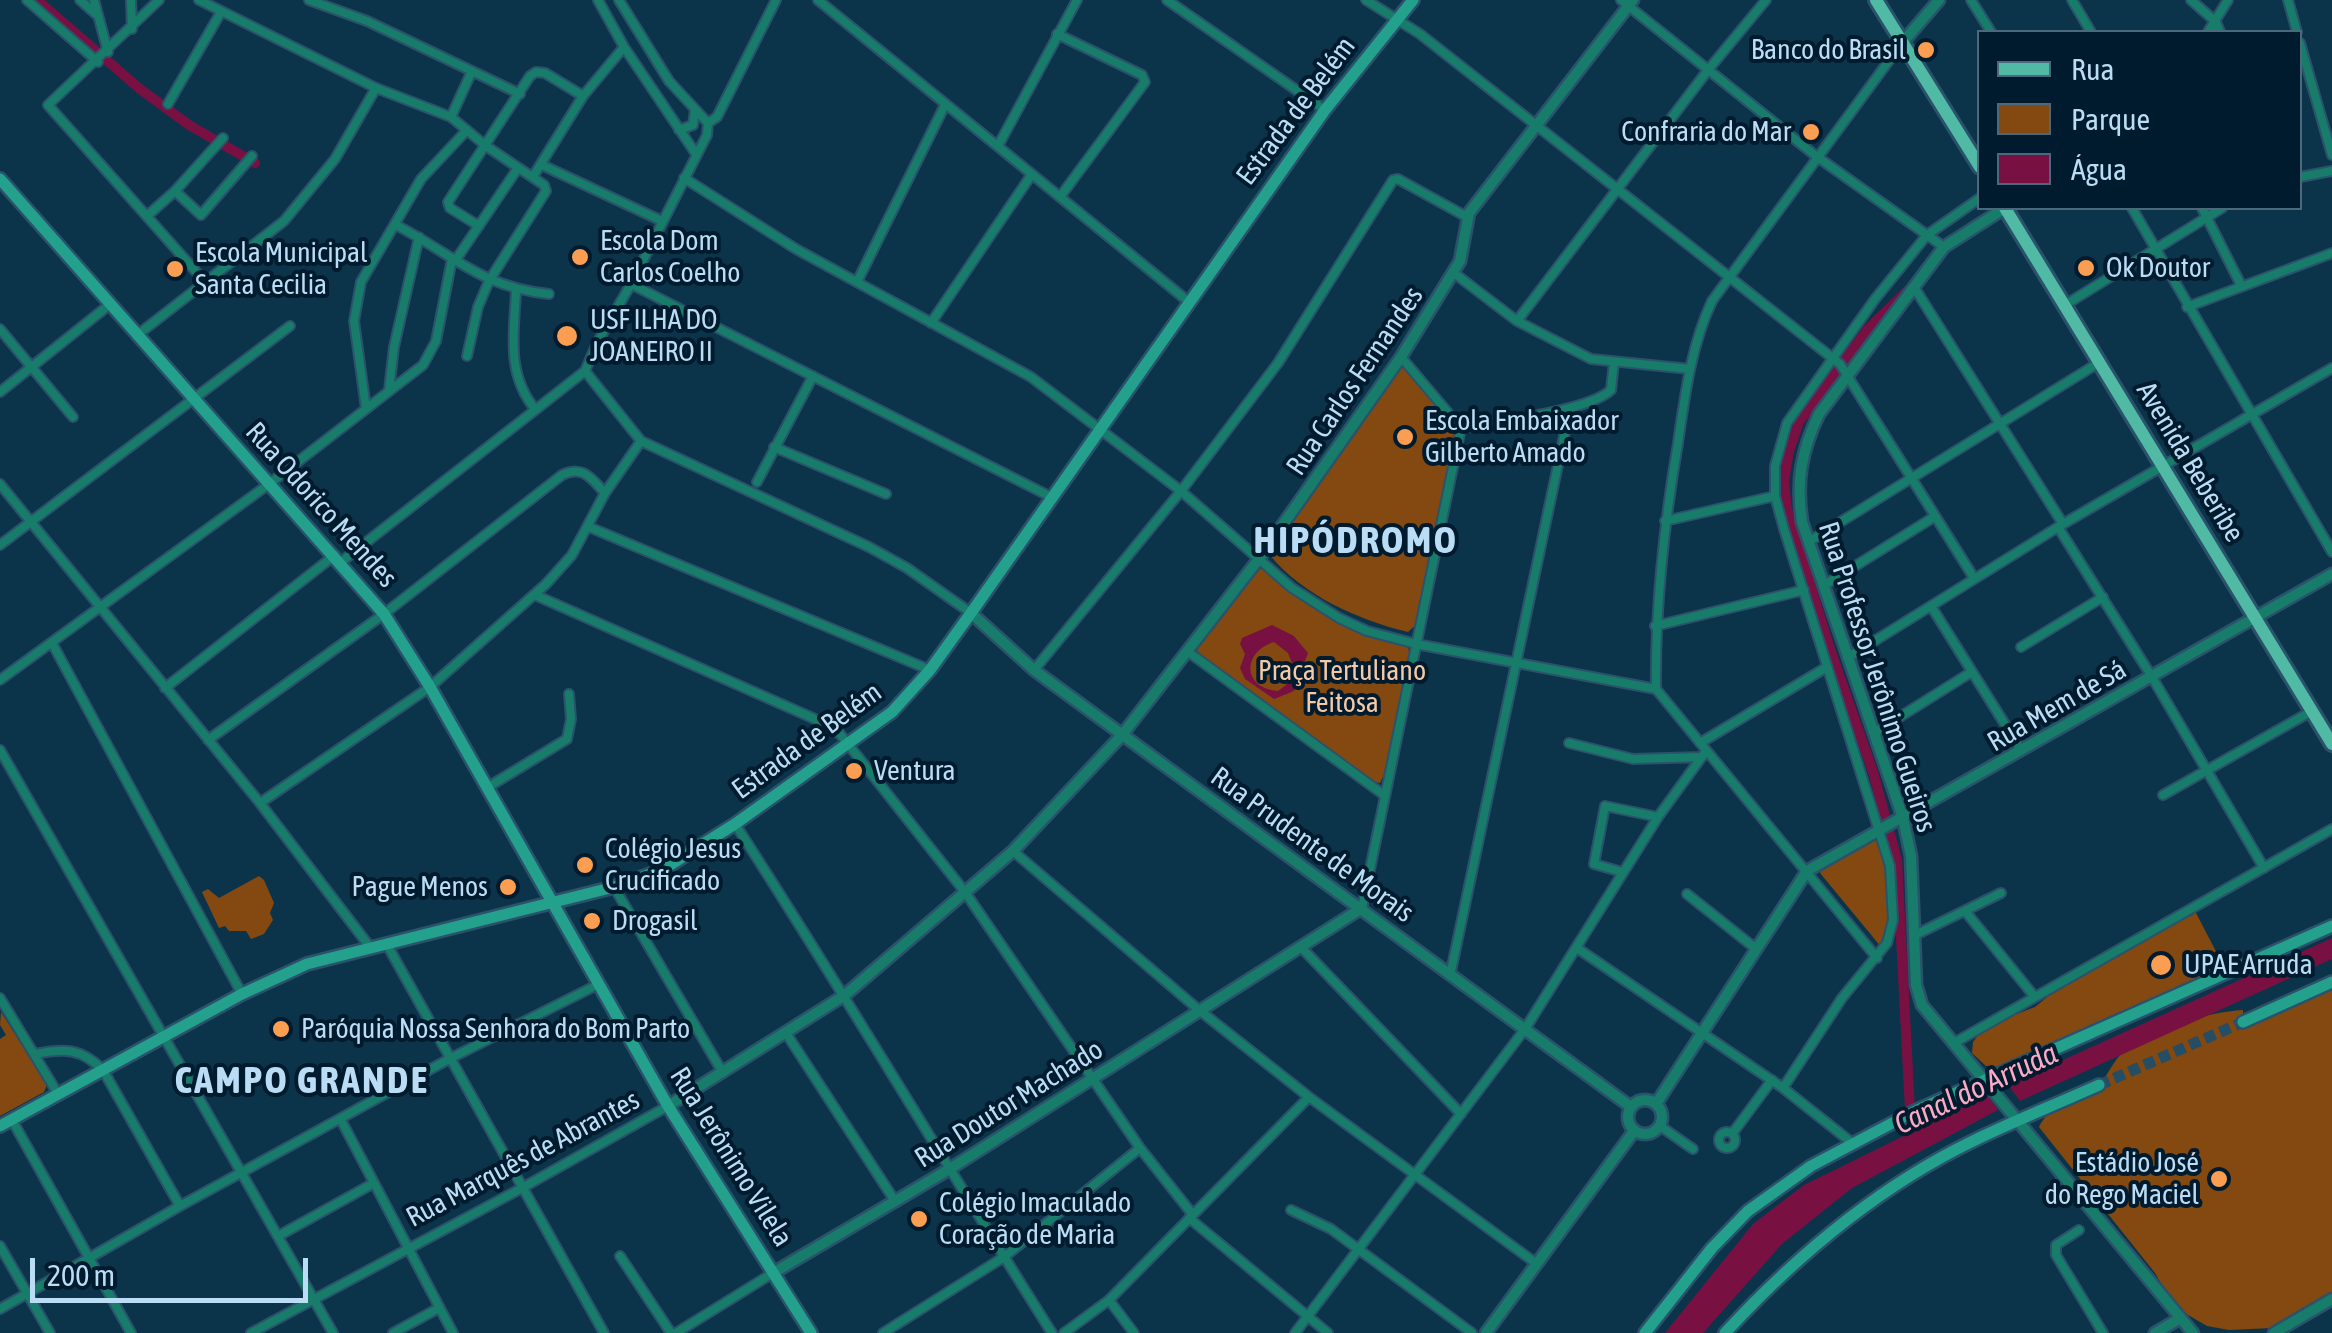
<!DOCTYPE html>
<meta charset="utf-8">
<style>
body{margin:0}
#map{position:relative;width:2332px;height:1333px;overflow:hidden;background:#0b344b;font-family:"Asap Condensed",sans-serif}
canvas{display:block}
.legend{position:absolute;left:1977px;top:30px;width:325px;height:180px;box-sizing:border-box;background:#001b2d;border:2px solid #4a697d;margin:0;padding:12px 18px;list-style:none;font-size:30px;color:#baddf5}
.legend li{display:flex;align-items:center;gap:20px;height:50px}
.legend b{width:50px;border:2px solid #4a697d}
.scale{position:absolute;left:30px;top:1258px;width:278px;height:45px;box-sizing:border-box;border:5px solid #baddf5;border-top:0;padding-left:12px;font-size:30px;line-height:35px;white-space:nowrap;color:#baddf5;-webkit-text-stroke:8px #001b2d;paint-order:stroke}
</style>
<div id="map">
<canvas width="2332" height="1333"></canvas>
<ul class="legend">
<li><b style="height:12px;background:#50baa5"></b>Rua</li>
<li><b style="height:28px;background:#834910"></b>Parque</li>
<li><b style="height:28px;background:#781142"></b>Água</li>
</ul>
<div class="scale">200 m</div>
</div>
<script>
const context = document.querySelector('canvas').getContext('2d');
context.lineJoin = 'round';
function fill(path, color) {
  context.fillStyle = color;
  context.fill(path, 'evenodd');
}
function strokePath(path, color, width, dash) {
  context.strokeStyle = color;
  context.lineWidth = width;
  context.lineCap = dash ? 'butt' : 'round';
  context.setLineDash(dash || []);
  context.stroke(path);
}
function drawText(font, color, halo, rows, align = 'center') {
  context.font = font + ' "Asap Condensed",sans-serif';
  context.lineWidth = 8;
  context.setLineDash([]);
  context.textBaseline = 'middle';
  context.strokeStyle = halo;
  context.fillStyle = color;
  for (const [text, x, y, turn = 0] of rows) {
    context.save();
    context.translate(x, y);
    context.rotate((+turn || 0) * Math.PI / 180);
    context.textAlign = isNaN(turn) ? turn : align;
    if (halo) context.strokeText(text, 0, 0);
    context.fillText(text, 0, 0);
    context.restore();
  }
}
const green = new Path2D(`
 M1403 367 1410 371 1455 428 1456 436 1418 623 1408 632C1358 620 1302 595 1269 554L1399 369Z
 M1261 567 1336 619 1408 646 1410 657 1387 768 1380 783 1370 781 1198 653 1196 646 1257 568Z
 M1875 838 1884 846C1888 880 1894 916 1882 948L1820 873 1824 866Z
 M259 876 264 880 274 903 270 913 273 920 264 934 251 939 246 931H229L225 926 219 928 202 892 208 889 219 898Z
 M2194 909 2224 967 1997 1067 1986 1066 1972 1053 1973 1042 1979 1034 2006 1018 2035 1007 2058 988Z
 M2332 987V1294L2271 1328 2229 1330 2207 1326 2188 1315 2172 1302 2155 1273 2039 1127C2049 1105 2076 1101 2095 1087 2108 1079 2112 1060 2125 1051 2153 1028 2208 1012 2243 1010V1025Z
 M1 1012 47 1085 44 1092 0 1116V1039L6 1035 0 1025Z`);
const water = new Path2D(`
 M1272 625 1294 636 1308 653 1294 691 1274 699 1245 679 1240 668 1245 654 1240 644 1242 638ZM1274 642 1288 653 1294 668 1286 685 1278 691C1242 688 1242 652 1274 642Z
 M2332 938V959L2020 1101 2008 1085Z
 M1987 1095 1998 1110 1852 1188 1782 1244 1703 1333H1665L1753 1224 1804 1185Z`);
const canal = new Path2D(`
 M37 0 140 89 189 125 255 163
 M1907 291 1868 329 1799 422 1789 451 1784 481 1787 509 1828 643 1873 772 1897 860 1911 1130`);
const secondaryTunnel = new Path2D(`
 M2099 1085 2243 1022`);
const minor = new Path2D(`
 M27 0 98 62
 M80 0 97 15
 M94 0 108 52
 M131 0 132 29
 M159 0 48 105 206 283
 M199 0 376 88 451 117 486 146 544 185 546 191 489 281 478 307 467 356
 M309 0 367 21 520 94
 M598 0 624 47 696 154
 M619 0 669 81 708 123
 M818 0 1189 302
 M1167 0 1325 110
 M1366 0 1420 34 1840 364 1974 578
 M1621 0 1816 156 1944 247
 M1971 0 1991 32
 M2072 0 2091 32
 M2191 0 2216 22 2220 32
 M2288 0 2297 32
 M2208 32 2228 0
 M1057 34 1142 75 1145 82 1060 197
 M2300 43 2332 155
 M168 104 221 12
 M451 117 472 71
 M679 130 693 125 695 110
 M998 146 1077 0
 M542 165 662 221
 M534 175 583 96 624 47
 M2300 177 2332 171
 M684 178 796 249 1031 377 1181 491 1292 588 1339 618 1367 631 1416 644 1656 689
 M175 191 201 215 252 156
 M2132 208 2332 552
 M2202 208 2241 285
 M147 216 175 191 223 138
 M396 225C454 255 480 287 549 294
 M479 226 450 208 448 202 530 76 536 72 545 73 583 96
 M455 261 518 168
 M1454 273 1517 321 1591 359 1690 369
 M857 282 945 105
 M631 284 1053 498
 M1914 287 2063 524
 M516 291C514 333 506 374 535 409
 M2065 305 2222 208
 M2187 307 2332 253
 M1517 321 1708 70 1766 0
 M931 323 1032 174
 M0 329 73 417
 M136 336 284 221 335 159 376 88
 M1401 357 1461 428
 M585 371 641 441 869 547 907 568 971 613
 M585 371 597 343 631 284 707 135 708 123 717 117 776 0
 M389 390 394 347 419 237
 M0 392 109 305
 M366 408 354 321 361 282 421 179 467 130
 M1461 428C1496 421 1587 412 1611 390L1614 362
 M774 447 886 494
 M757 482 813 376
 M0 484 260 803 370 947
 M1665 521 1775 496
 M589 527 930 670
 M2058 527 2152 677 2264 868
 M1808 542 2100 362
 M0 545 290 326
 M341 562 585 371
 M1823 586 1934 517
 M535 595 815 719 840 734 965 892 1140 1148 1193 1215
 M1931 606 2021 750
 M1655 626 1804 590
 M52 643 242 994
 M2021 647 2103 597
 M1187 651 1384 795
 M1847 658 2063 524 2332 368
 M1034 670 1181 491 1278 363 1393 180 1398 179 1467 217
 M0 680 269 484 423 365 436 341 452 259
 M165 688 335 555
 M1656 689C1655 606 1664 525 1678 443 1685 395 1691 346 1712 301L1902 43
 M1656 689 1877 958
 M1874 733 1970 673
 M208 740 384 614 562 475C583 465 591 478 605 493
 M1569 743 1633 759 1702 757
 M1700 743 1827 667
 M0 750 333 1333
 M488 787 567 739 571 719 569 694
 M2163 795 2312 711
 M260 803 430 687 546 584 572 555 605 493 641 441
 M735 824C844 992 945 1164 1052 1333
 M1013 851 1199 1010 1309 1097 1537 1264
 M1622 872 1594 864 1605 806 1658 817
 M614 887 723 1073
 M1687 894 1755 948
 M1362 908 1461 428
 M1965 911 2034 996
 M1915 935 2001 893
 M386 943 604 1333
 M1300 946 1461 1114
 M1577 948 1783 1088 1851 1142
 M1450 976 1570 408
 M0 998 58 1094
 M786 1033 895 1201
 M1954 1043 2332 829
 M35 1054C64 1048 81 1048 103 1070L180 1206
 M1783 1088 1842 998 1887 943 1893 920 1890 866 1784 529 1775 496V466L1787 423 1875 299 1927 235 1980 198
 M12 1120 131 1333
 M341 1120 453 1333
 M1660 1126 1693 1149
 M1719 1140a8 8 0 1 1 16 0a8 8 0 1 1-16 0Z
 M1732 1134 1772 1080
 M1291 1210 1331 1229 1472 1333
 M1189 1218 1328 1333
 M2079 1230 2056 1245V1255L2103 1333
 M280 1235 374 1183
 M0 1246 50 1333
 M620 1256 671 1333
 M1109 1300 1134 1333
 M0 1309 180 1206 451 1058 599 984
 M251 1333 522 1188 668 1106
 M393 1333 439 1308
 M676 1333 773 1273
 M883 1333 1004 1257 1140 1148
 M1064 1333 1109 1300 1309 1097
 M1295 1333 1525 1029 1658 817 1706 751`);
const tertiary = new Path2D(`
 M1903 42 1939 0
 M2005 208 1944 247 1819 414C1801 451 1796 482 1802 522L1903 818 1911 856 1916 985 1922 1005 2193 1333
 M971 613 1034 670 1631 1107
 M1628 1117a17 17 0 1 1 34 0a17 17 0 1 1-34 0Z
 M1656 1104 1807 871 2332 574
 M668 1106 845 995 1013 851 1122 735 1258 560 1401 357 1460 261 1469 213 1633 0
 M773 1273 948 1170 1362 908
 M1486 1333 1634 1131
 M2155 1333 2179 1319
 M2274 1333 2332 1299`);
const secondary = new Path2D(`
 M0 179 384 614 430 687 668 1106 811 1333
 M2243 1022 2332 982
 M0 1126 242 994 307 964 614 887 662 870 735 824 892 712 930 670 971 613 1325 110 1413 0
 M1645 1333 1712 1248 1748 1211 1811 1166 1915 1111 2332 926
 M1725 1333C1796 1256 1878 1187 1973 1141 2014 1121 2057 1104 2099 1085`);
const primary = new Path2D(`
 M1876 0 1980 167
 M2005 208 2332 744`);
const markers = [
 [1926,50,10,"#fb9e51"],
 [1811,132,10,"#fb9e51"],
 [580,257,10,"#fb9e51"],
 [2086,268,10,"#fb9e51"],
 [175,269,10,"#fb9e51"],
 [567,336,12,"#fb9e51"],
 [1405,437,10,"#fb9e51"],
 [854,771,10,"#fb9e51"],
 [585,865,10,"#fb9e51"],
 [508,887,10,"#fb9e51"],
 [592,921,10,"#fb9e51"],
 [2161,965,12,"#fb9e51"],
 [281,1029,10,"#fb9e51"],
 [2219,1179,10,"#fb9e51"],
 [919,1219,10,"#fb9e51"]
];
const poiNames = [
 ["Banco do Brasil",1906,50,"right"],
 ["Confraria do Mar",1791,132,"right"],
 ["Escola Dom",600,241],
 ["Carlos Coelho",600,273],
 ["Escola Municipal",195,253],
 ["Santa Cecilia",195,285],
 ["Ok Doutor",2106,268],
 ["USF ILHA DO",590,320],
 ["JOANEIRO II",590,352],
 ["Escola Embaixador",1425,421],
 ["Gilberto Amado",1425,453],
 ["Ventura",874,771],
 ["Colégio Jesus",605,849],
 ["Crucificado",605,881],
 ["Pague Menos",488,887,"right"],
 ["Drogasil",612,921],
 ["UPAE Arruda",2184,965],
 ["Paróquia Nossa Senhora do Bom Parto",301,1029],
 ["Estádio José",2199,1163,"right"],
 ["do Rego Maciel",2199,1195,"right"],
 ["Colégio Imaculado",939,1203],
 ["Coração de Maria",939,1235]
];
const streetNames = [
 ["Estrada de Belém",1296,111,-53],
 ["Rua Carlos Fernandes",1355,381,-56],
 ["Avenida Beberibe",2190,462,59],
 ["Rua Odorico Mendes",321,505,48],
 ["Rua Professor Jerônimo Gueiros",1877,677,72],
 ["Rua Mem de Sá",2057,706,-30],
 ["Estrada de Belém",807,741,-36],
 ["Rua Prudente de Morais",1312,845,36],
 ["Rua Doutor Machado",1009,1104,-32],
 ["Rua Jerônimo Vilela",731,1157,58],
 ["Rua Marquês de Abrantes",523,1159,-28]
];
const parkNames = [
 ["Praça Tertuliano",1342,671],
 ["Feitosa",1342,703]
];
const waterNames = [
 ["Canal do Arruda",1976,1089,-25]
];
const districtNames = [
 ["HIPÓDROMO",1356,541],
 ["CAMPO GRANDE",302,1081]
];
fill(green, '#834910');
fill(water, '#781142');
strokePath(canal, '#781142', 10);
strokePath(secondaryTunnel, '#254d64', 11, [11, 5.5]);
strokePath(minor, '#2a526a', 12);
strokePath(tertiary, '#2a526a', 15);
strokePath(secondary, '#2a526a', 16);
strokePath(primary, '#2a526a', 18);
strokePath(minor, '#187c6b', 8);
strokePath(tertiary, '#187c6b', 10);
strokePath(secondary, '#23a18c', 11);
strokePath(primary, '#50baa5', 12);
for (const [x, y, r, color] of markers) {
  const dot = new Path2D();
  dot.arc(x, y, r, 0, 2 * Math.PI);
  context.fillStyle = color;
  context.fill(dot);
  strokePath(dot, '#001b2d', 4);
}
drawText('28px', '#baddf5', '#001b2d', poiNames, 'left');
drawText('28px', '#baddf5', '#001b2d', streetNames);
drawText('28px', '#f5c8a6', '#001b2d', parkNames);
drawText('italic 30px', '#fca9c4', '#001b2d', waterNames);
context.letterSpacing = '2.5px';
drawText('bold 38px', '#baddf5', '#001b2d', districtNames);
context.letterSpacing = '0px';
</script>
